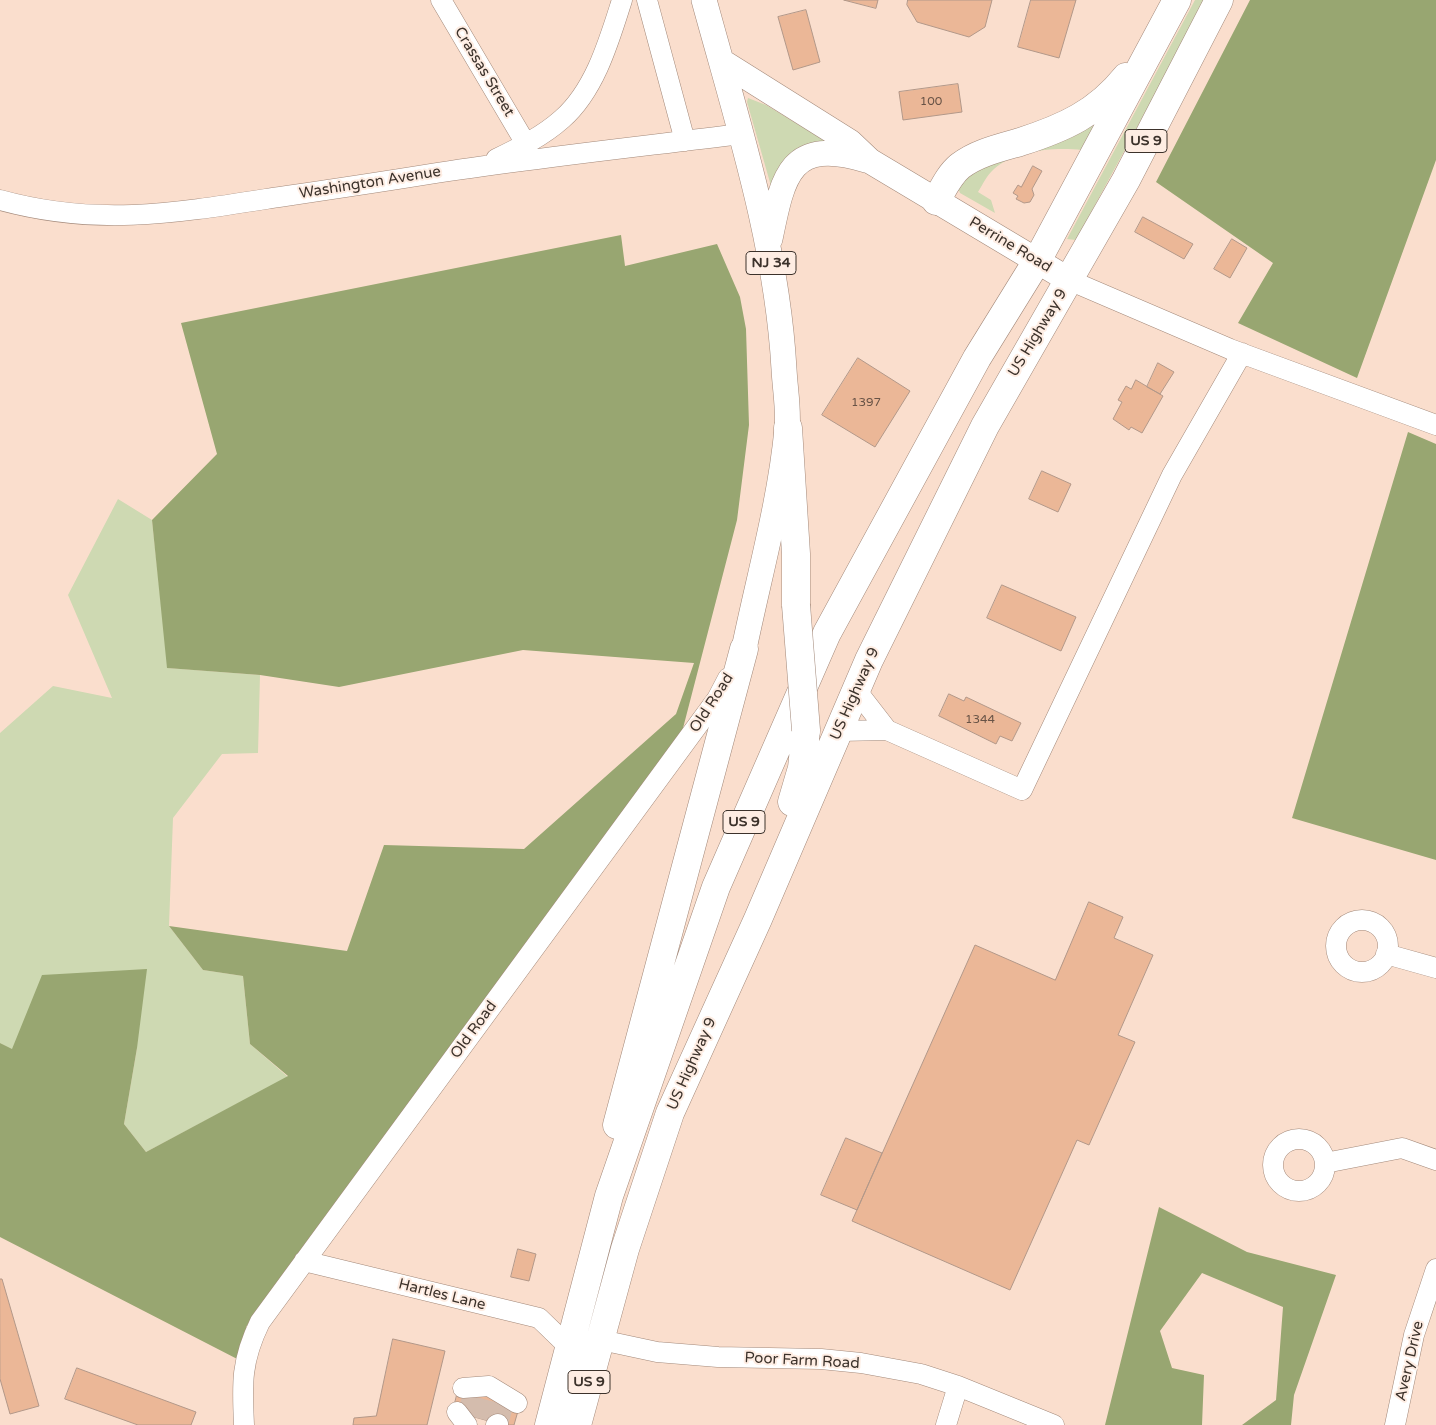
<!DOCTYPE html>
<style>
body{margin:0}
canvas{display:block;background:#fadecd}
</style>
<canvas width="1436" height="1425"></canvas>
<script>
const context = document.querySelector('canvas').getContext('2d');
context.lineJoin = 'round';
function fill(path, color) {
  context.fillStyle = color;
  context.fill(path, 'evenodd');
}
function strokePath(path, color, width, dash) {
  context.strokeStyle = color;
  context.lineWidth = width;
  context.lineCap = dash ? 'butt' : 'round';
  context.setLineDash(dash || []);
  context.stroke(path);
}
function drawText(font, color, halo, rows, align = 'center') {
  context.font = font + ' "Varela Round",sans-serif';
  context.lineWidth = 4;
  context.setLineDash([]);
  context.textBaseline = 'middle';
  context.strokeStyle = halo;
  context.fillStyle = color;
  for (const [text, x, y, turn = 0] of rows) {
    context.save();
    context.translate(x, y);
    context.rotate((+turn || 0) * Math.PI / 180);
    context.textAlign = isNaN(turn) ? turn : align;
    if (halo) context.strokeText(text, 0, 0);
    context.fillText(text, 0, 0);
    context.restore();
  }
}
const green = new Path2D(`
 M1195 0H1206L1076 240 1067 239Z
 M748 98 766 105 829 143 771 186 747 102Z
 M1095 123 1082 150C1054 147 1016 150 994 169 987 175 983 184 978 192L991 200 995 213 960 193 958 188 966 171Z
 M118 499 152 520 168 668 260 675 258 753 222 754 173 818 169 926 203 970 243 976 250 1044 288 1077 146 1152 124 1124 137 1048 12 1050 0 1043V733L53 686 112 698 68 595Z`);
const forest = new Path2D(`
 M1250 0H1436V160L1357 378 1238 323 1273 263 1156 182Z
 M621 235 625 266 717 244 740 297 746 329 749 425 737 520 675 759 246 1327 245 1363 0 1237V1043L12 1049 42 975 147 969 137 1048 124 1124 146 1152 288 1076 250 1044 243 976 203 970 169 926 347 951 384 845 524 849 676 714 694 663 523 650 339 687 260 675 167 668 152 520 217 454 181 323Z
 M1408 432 1436 444V860L1292 818Z
 M1159 1207 1247 1252 1336 1275 1294 1395 1291 1425H1242L1276 1400 1283 1307 1202 1273 1160 1331 1172 1368 1204 1375 1202 1425H1105Z`);
const building = new Path2D(`
 M844 0H878L876 8Z
 M908 0H992L985 27 969 37 917 22 907 5Z
 M1031 0H1076L1059 58 1018 47Z
 M806 10 820 62 793 70 778 17Z
 M958 84 962 112 903 120 899 92Z
 M1033 166 1042 171 1032 189 1034 195 1030 202 1024 203 1016 199 1018 196 1013 193 1018 185 1021 187Z
 M1143 217 1193 244 1184 259 1135 232Z
 M1232 239 1247 248 1230 278 1214 269Z
 M858 358 910 391 875 447 822 415Z
 M1158 363 1174 372 1160 394 1147 387Z
 M1136 380 1163 396 1142 433 1131 427 1129 430 1113 419 1122 402 1118 400 1126 386 1131 389Z
 M1042 471 1071 484 1058 512 1029 499Z
 M1002 585 1076 617 1061 651 987 618Z
 M949 694 964 701 966 697 1021 723 1012 741 1000 736 996 744 939 716Z
 M1089 902 1123 917 1114 938 1153 955 1118 1035 1135 1042 1089 1145 1077 1140 1010 1290 852 1221 975 945 1055 980Z
 M846 1138 882 1153 857 1210 821 1195Z
 M518 1249 536 1254 529 1281 511 1277Z
 M0 1279H2L39 1406 10 1414 0 1379Z
 M393 1339 445 1351 427 1425H353L354 1418 376 1416Z
 M77 1368 196 1412 191 1425H138L65 1399Z
 M459 1387 520 1404 514 1425H503L453 1411Z`);
const minorTunnel = new Path2D(`
 M467 1415 474 1391
 M481 1419 487 1395
 M498 1424 505 1399`);
const minor = new Path2D(`
 M441 0 526 144
 M647 0 685 141
 M496 159C519 148 543 136 562 119 595 90 609 41 622 0
 M0 200C94 226 171 214 266 199 320 191 375 183 430 174 533 158 637 147 741 134
 M1069 280 1230 349 1436 425
 M887 730 1022 790 1172 475 1242 353
 M839 731 887 730 856 690
 M1336 946a26 26 0 1 1 52 0a26 26 0 1 1-52 0Z
 M1386 954 1436 968
 M1273 1165a26 26 0 1 1 52 0a26 26 0 1 1-52 0Z
 M1325 1163 1402 1148 1436 1160
 M304 1261 539 1318 569 1347
 M601 1340 657 1352 718 1357 821 1359 861 1363 921 1374 958 1386 1054 1425
 M463 1388 489 1386 517 1403
 M457 1412 467 1425
 M244 1425C242 1383 241 1361 260 1322L717 699 728 678
 M496 1425 498 1424
 M946 1425 958 1386
 M1395 1425 1414 1335 1436 1269`);
const major = new Path2D(`
 M704 0C737 121 777 243 784 369 785 389 789 410 787 429 780 503 759 576 744 649
 M721 61 850 142 870 161 1069 280
 M770 239C783 175 790 137 866 160`);
const highway = new Path2D(`
 M936 201C943 189 949 175 960 166 977 153 999 148 1020 142 1064 128 1097 113 1126 77
 M788 428 796 554V605
 M792 802 802 768 806 730
 M617 1125 744 649
 M549 1425 609 1196 716 887 827 633 977 358 1037 261 1177 0
 M577 1425 625 1249 670 1113 758 919 869 660 985 426 1126 180 1219 0`);
const highwayBridge = new Path2D(`
 M796 605 806 730`);
const numberNames = [
 ["100",931,102],
 ["1397",866,403],
 ["1344",980,720]
];
const shields = [
 [1146,141,42],
 [771,263,50],
 [744,822,42],
 [589,1382,42]
];
const shieldNames = [
 ["US 9",1146,141],
 ["NJ 34",771,263],
 ["US 9",744,822],
 ["US 9",589,1382]
];
const streetNames = [
 ["Crassas Street",484,72,59],
 ["Washington Avenue",370,183,-9],
 ["Perrine Road",1010,245,31],
 ["US Highway 9",1038,333,-59],
 ["US Highway 9",855,694,-66],
 ["Old Road",712,703,-57],
 ["Old Road",474,1030,-54],
 ["US Highway 9",692,1064,-66],
 ["Hartles Lane",442,1295,14],
 ["Poor Farm Road",802,1361,3],
 ["Avery Drive",1410,1361,-77]
];
fill(green, '#ced9b2');
fill(forest, '#98a671');
fill(building, '#ebb797');
strokePath(building, '#b29889', 1);
strokePath(minorTunnel, '#d4bcad', 20, [20, 10]);
strokePath(minor, '#a3897a', 21);
strokePath(major, '#a3897a', 26);
strokePath(highway, '#a3897a', 29);
strokePath(minor, '#fff', 20);
strokePath(major, '#fff', 25);
strokePath(highway, '#fff', 28);
strokePath(highwayBridge, '#a3897a', 29, []);
strokePath(highwayBridge, '#fff', 28);
drawText('12px', '#685346', null, numberNames);
for (const [x, y, w] of shields) {
  const box = new Path2D();
  box.roundRect(x - w / 2, y - 11.5, w, 23, 4);
  context.fillStyle = '#feede3';
  context.fill(box);
  strokePath(box, '#3c322b', 1);
}
drawText('bold 14px', '#3c322b', null, shieldNames);
drawText('15px', '#3c322b', '#feede3', streetNames);
</script>
